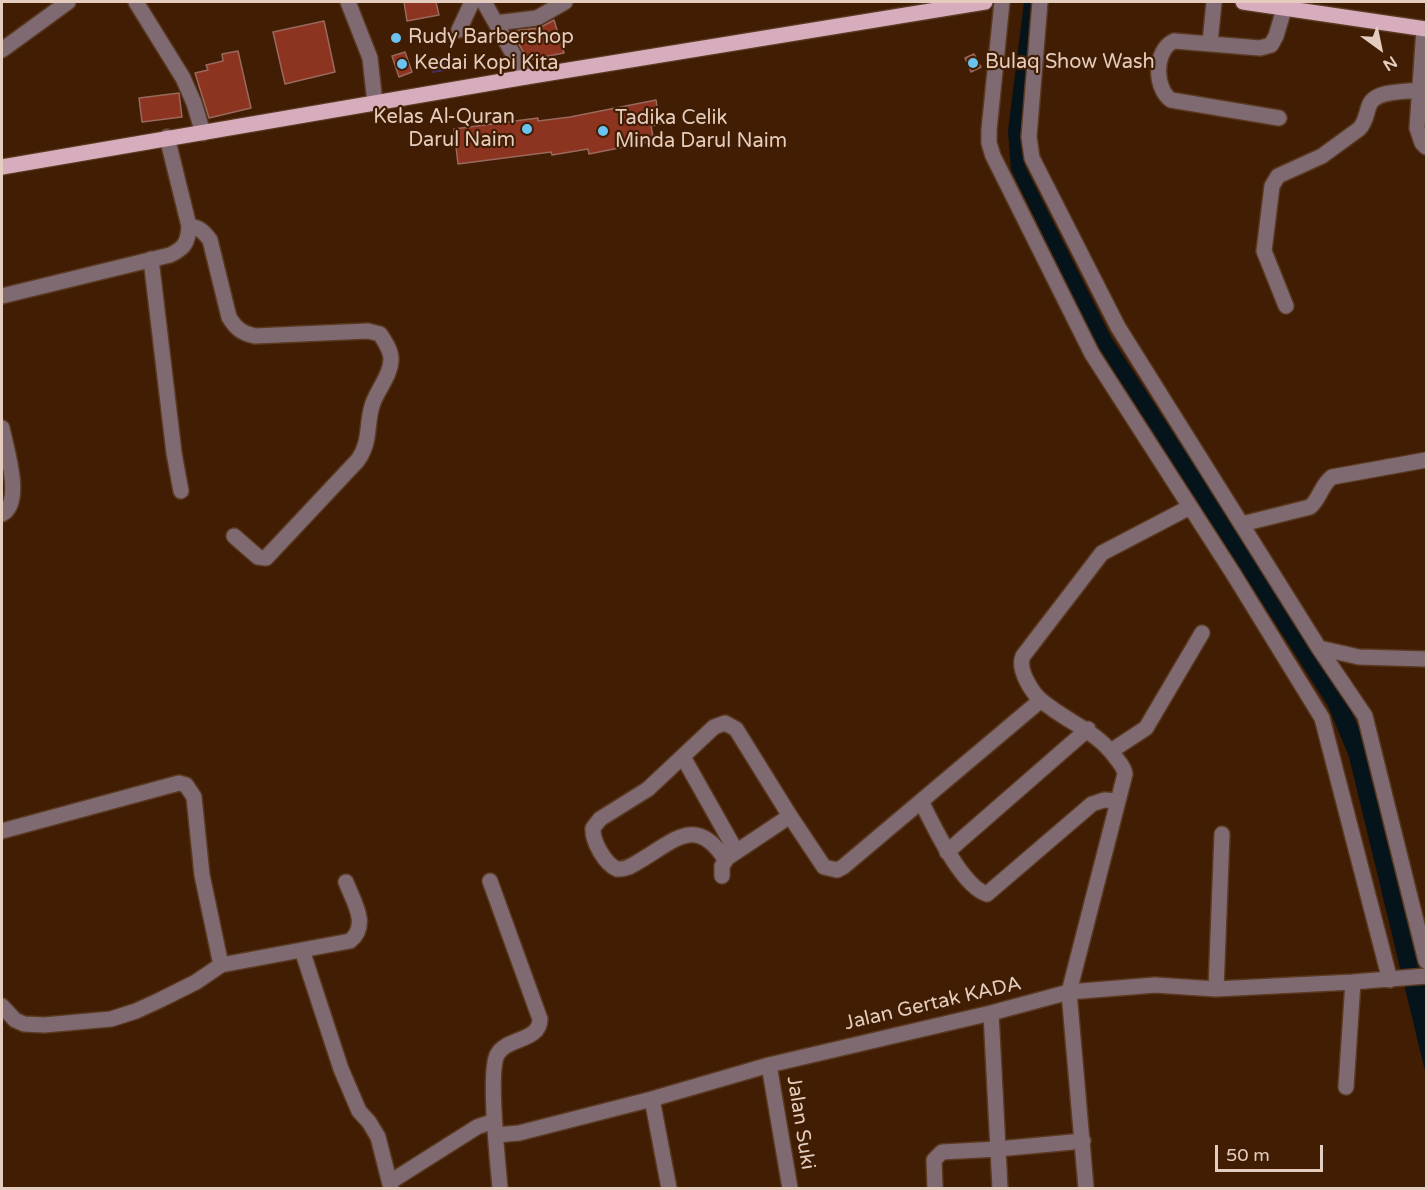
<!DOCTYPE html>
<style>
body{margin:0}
#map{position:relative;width:1428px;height:1190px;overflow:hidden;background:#401d03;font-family:"Varela Round",sans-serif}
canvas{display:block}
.frame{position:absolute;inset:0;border:3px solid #e4cdbe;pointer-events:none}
.north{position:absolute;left:1350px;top:18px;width:60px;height:60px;-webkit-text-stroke:4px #401d03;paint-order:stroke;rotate:147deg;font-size:16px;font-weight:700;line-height:24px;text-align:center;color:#e4cdbe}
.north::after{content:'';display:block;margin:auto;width:21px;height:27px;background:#e4cdbe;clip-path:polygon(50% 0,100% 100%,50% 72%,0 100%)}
.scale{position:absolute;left:1215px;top:1145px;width:108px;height:27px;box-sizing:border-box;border:3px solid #e4cdbe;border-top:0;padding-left:8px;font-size:18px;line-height:21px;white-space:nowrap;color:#e4cdbe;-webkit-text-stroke:4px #401d03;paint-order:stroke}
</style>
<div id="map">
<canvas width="1428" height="1190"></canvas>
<div class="frame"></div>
<div class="north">N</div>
<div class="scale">50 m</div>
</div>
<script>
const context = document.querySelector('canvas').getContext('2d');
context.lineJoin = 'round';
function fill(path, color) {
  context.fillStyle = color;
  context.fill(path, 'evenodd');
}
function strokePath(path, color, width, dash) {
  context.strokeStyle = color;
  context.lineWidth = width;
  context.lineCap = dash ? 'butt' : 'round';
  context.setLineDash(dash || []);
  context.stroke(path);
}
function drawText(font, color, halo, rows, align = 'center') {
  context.font = font + ' "Varela Round",sans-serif';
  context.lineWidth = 4.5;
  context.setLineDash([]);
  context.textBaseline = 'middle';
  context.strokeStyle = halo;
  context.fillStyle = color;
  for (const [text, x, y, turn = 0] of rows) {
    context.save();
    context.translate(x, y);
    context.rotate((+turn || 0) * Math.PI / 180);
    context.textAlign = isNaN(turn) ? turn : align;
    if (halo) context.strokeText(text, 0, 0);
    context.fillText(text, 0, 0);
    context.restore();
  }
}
const green = new Path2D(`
 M451 55 464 68 432 73 433 64 437 58Z`);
const water = new Path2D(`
 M1024 2H1038L1022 134 1025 166 1111 337 1345 698 1370 751 1426 987V1075L1349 757 1328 706 1096 343 1011 170 1008 131Z`);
const building = new Path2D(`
 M404 2H436L439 15 407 21Z
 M554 20 564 53 528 60 511 31 539 28Z
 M324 21 335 72 285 84 273 32Z
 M238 51 251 108 209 118 195 73 208 70 206 65 223 61 222 54Z
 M405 52 412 72 399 77 392 56Z
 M974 54 981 67 971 72 965 58Z
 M179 93 182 117 142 122 139 98Z
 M656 100 660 124 651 126 654 141 589 154 588 149 552 155 551 152 458 164 454 129 538 118V121L570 117Z`);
const minor = new Path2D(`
 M136 2 183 78 194 103 203 133
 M348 2 370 58 375 103
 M484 2 526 77
 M1002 2 989 130V143L993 156 1092 354 1234 575 1322 718 1390 980
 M1040 2 1029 137 1032 158 1118 327 1319 648 1365 716 1426 961
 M496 23 537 18 565 2
 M1424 29 1417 128 1422 143 1426 147
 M459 30 472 2
 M1210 43 1214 2
 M2 50 68 2
 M1279 118 1171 100C1154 88 1154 50 1174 41L1260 48 1271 45 1276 36 1284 9
 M189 226C199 227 204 232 210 240L229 317C236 329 242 333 255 336L368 331 380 334C385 342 391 350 391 359 391 376 376 391 372 406 366 426 371 441 358 460L266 558 258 557 234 536
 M151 259 174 453 181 491
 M2 296 170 255C185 248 188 242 189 226L167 137
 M1286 306 1264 251 1272 186 1278 176 1322 156 1359 129C1366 122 1366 114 1369 106 1374 90 1404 92 1419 90
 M2 428C6 449 24 502 2 514
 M1242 524 1310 507C1320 499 1321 485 1332 477L1426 460
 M1319 648 1359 657 1426 659
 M1111 751 1146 728 1202 633
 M683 757 736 851
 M921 801C933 825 962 887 987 894L1092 804 1104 800 1117 801
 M2 831 179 783 186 785 194 797 202 875 221 965
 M947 852 1088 729
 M725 859C697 816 676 839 643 859 634 864 627 870 617 869 605 864 592 841 593 828L600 819 648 789 714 727 725 723 736 729 790 816
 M722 876V866L727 858 790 816 824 867 837 870 843 867 1041 700
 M490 881 540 1019C540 1042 506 1037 497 1055 488 1074 498 1164 500 1188
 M302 950 341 1069 359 1111 369 1122 378 1137 391 1188
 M1216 989 1222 834
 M2 1006 15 1020 24 1024 44 1025 111 1019 136 1011 160 1000 196 982 221 965 350 941C370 925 353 901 346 882
 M991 1013 1000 1188
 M769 1065 790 1188
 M1346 1087 1353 982
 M652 1099 669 1188
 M496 1135 519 1133 652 1099 769 1065 991 1013 1069 992 1155 985 1216 989 1353 982 1426 976
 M390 1182 477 1127 494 1121
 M935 1188 934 1160 942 1152 998 1149 1083 1141
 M1086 1188 1069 992 1125 774C1124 767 1120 763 1116 758 1097 731 1067 722 1042 701 1032 693 1017 669 1023 656L1102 553 1190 507`);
const major = new Path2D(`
 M1243 2 1426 29
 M2 167 526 77 985 2`);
const markers = [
 [396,38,6,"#6bc3f2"],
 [973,63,6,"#6bc3f2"],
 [402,64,6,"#6bc3f2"],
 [527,129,6,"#6bc3f2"],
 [603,131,6,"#6bc3f2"]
];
const poiNames = [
 ["Rudy Barbershop",408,38],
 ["Bulaq Show Wash",985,63],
 ["Kedai Kopi Kita",414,64],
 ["Kelas Al-Quran",515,118,"right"],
 ["Darul Naim",515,141,"right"],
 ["Tadika Celik",615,119],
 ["Minda Darul Naim",615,142]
];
const streetNames = [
 ["Jalan Gertak KADA",933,1004,-13],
 ["Jalan Suki",800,1123,81]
];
fill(green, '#43336d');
fill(water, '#05131a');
fill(building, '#8d3420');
strokePath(building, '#9a695e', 1.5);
strokePath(minor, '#5a3921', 18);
strokePath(major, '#5a3921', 18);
strokePath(minor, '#7f6a72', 15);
strokePath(major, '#d7acbc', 15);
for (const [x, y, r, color] of markers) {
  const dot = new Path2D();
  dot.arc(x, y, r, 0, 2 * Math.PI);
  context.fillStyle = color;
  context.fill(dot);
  strokePath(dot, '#401d03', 2);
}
drawText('20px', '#e4cdbe', '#401d03', poiNames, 'left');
drawText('20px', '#e4cdbe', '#401d03', streetNames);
</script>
